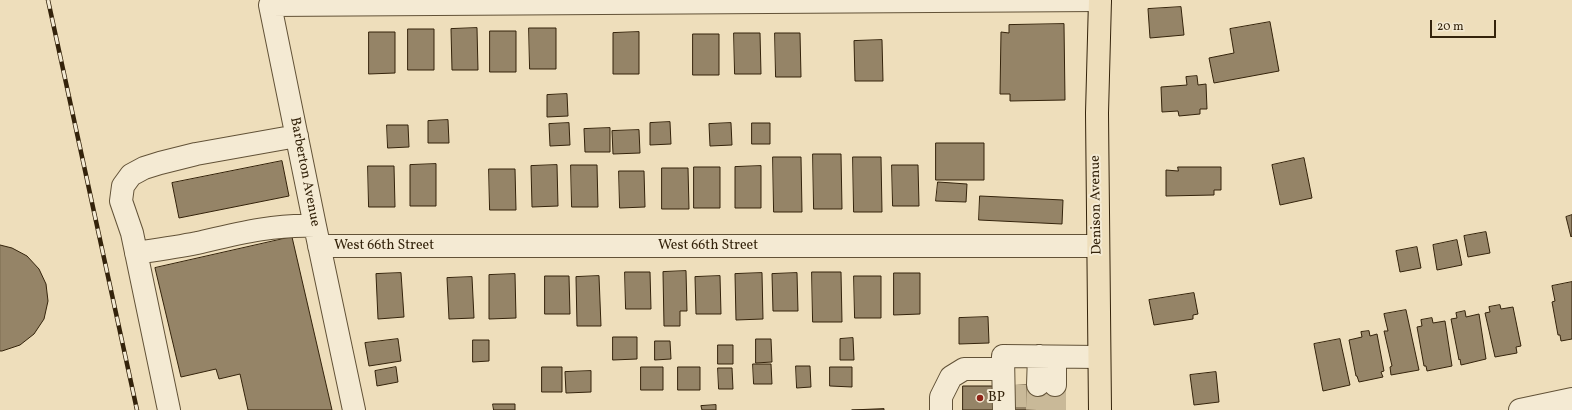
<!DOCTYPE html>
<style>
body{margin:0}
#map{position:relative;width:1572px;height:410px;overflow:hidden;background:#eedebb;font-family:Vollkorn,serif}
canvas{display:block}
.scale{position:absolute;left:1430px;top:20px;width:66px;height:18px;box-sizing:border-box;border:2px solid #34230b;border-top:0;padding-left:5px;font-size:12px;line-height:14px;white-space:nowrap;color:#34230b;-webkit-text-stroke:3px #f4ead3;paint-order:stroke}
</style>
<div id="map">
<canvas width="1572" height="410"></canvas>
<div class="scale">20 m</div>
</div>
<script>
const context = document.querySelector('canvas').getContext('2d');
context.lineJoin = 'round';
function fill(path, color) {
  context.fillStyle = color;
  context.fill(path, 'evenodd');
}
function strokePath(path, color, width, dash) {
  context.strokeStyle = color;
  context.lineWidth = width;
  context.lineCap = dash ? 'butt' : 'round';
  context.setLineDash(dash || []);
  context.stroke(path);
}
function drawText(font, color, halo, rows, align = 'center') {
  context.font = font + ' Vollkorn,serif';
  context.lineWidth = 4;
  context.setLineDash([]);
  context.textBaseline = 'middle';
  context.strokeStyle = halo;
  context.fillStyle = color;
  for (const [text, x, y, turn = 0] of rows) {
    context.save();
    context.translate(x, y);
    context.rotate((+turn || 0) * Math.PI / 180);
    context.textAlign = isNaN(turn) ? turn : align;
    if (halo) context.strokeText(text, 0, 0);
    context.fillText(text, 0, 0);
    context.restore();
  }
}
const building = new Path2D(`
 M1181 7 1184 35 1150 38 1148 9Z
 M1270 22 1279 71 1214 83 1209 58 1234 53 1230 29Z
 M1064 24 1065 100 1010 101V94H1000L1001 32 1009 33V25Z
 M477 28 478 70H452L451 29Z
 M529 28H556V69H530Z
 M408 29H434V70H408Z
 M490 31H516V72H490Z
 M369 32H395V73L369 74Z
 M639 32V74H613V33Z
 M734 33H760L761 74H735Z
 M775 33H800L801 77H776Z
 M693 34H719V75H693Z
 M882 40 883 81H855L854 41Z
 M1197 76 1198 85 1206 84 1207 109H1200V114L1179 116 1178 111 1162 112 1161 87 1187 85 1186 77Z
 M567 94 568 116 547 117V95Z
 M448 120 449 143H428V121Z
 M670 122 671 144 650 145V123Z
 M569 123 570 145 550 146 549 124Z
 M731 123 732 145 710 146 709 124Z
 M752 123H770V144H752Z
 M387 125H408L409 147 388 148Z
 M610 128V152H585L584 129Z
 M639 130 640 153 613 154 612 131Z
 M936 143H984V180H936Z
 M813 154H841L842 209H814Z
 M773 157H801L802 212H774Z
 M853 157H881L882 212H854Z
 M1304 158 1312 198 1280 205 1272 165Z
 M282 161 289 196 179 218 172 183Z
 M436 164V206H410V165Z
 M557 165 558 206 532 207 531 166Z
 M571 165H597L598 207H572Z
 M892 165H918L919 206H893Z
 M368 166H394L395 207H369Z
 M761 166V208H735V167Z
 M694 167H720V208H694Z
 M1178 167H1221V190H1214V195L1166 196V170L1178 171Z
 M662 168H688L689 209H662Z
 M489 169H515L516 210H490Z
 M619 171H644L645 207 620 208Z
 M938 182 967 184 966 202 936 201Z
 M980 196 1063 200 1062 224 979 220Z
 M1572 215V236L1571 237 1566 217Z
 M1486 232 1490 253 1468 257 1464 236Z
 M292 237 332 410H248L240 374 219 379 216 369 181 377 155 268Z
 M1457 240 1462 265 1437 270 1433 245Z
 M0 245 12 248 27 256 39 269 46 284 48 301 44 319 34 334 20 345 2 351H0Z
 M1417 247 1421 268 1400 272 1396 251Z
 M686 271 687 311H680V326H664L663 272Z
 M625 272H650L651 309H626Z
 M812 272H841L842 322H813Z
 M401 273 404 317 378 319 376 274Z
 M762 273 763 319 736 320 735 274Z
 M797 273 798 311H773L772 274Z
 M894 273H920V314L894 315Z
 M515 274 516 318 489 319V275Z
 M545 276H569L570 314H545Z
 M599 276 601 326H577L576 277Z
 M720 276 721 314H696L695 277Z
 M854 276H881V318H855Z
 M472 277 474 318 449 319 447 278Z
 M1572 282V339L1561 341 1560 335H1558L1552 302 1555 301 1552 286Z
 M1194 293 1198 314 1193 315V319L1154 325 1149 300Z
 M1500 305 1501 309 1513 307 1521 346 1516 347 1517 353 1495 357 1485 313 1490 312 1489 307Z
 M1406 310 1419 370 1391 375 1390 367 1392 366 1384 331H1388L1384 314Z
 M1465 311 1466 317 1479 314 1486 359 1461 365 1460 359 1459 360 1451 319 1457 318 1456 313Z
 M988 317 989 343 959 344V318Z
 M1432 318 1433 323 1445 321 1452 366 1427 371 1426 366H1424L1417 327 1422 326 1421 320Z
 M1369 331 1370 336 1377 334 1384 371 1381 372 1383 377 1359 382 1357 376H1356L1349 340 1362 337 1361 332Z
 M613 337H637V359L613 360Z
 M853 338 854 360H840V339Z
 M398 339 401 361 369 366 365 343Z
 M756 339H771L772 362 756 363Z
 M1340 339 1350 385 1323 391 1314 344Z
 M473 340H489V361L473 362Z
 M655 341H670L671 359 655 360Z
 M718 345H733V364H718Z
 M753 364H771L772 384H754Z
 M796 366H810L811 387 797 388Z
 M396 367 398 382 377 386 375 371Z
 M542 367H562V392H542Z
 M641 367H663V390H641Z
 M678 367H700V390H678Z
 M830 367H852V387L830 386Z
 M718 368H732L733 389H719Z
 M591 371V392L566 393 565 372Z
 M1216 372 1219 402 1194 405 1190 375Z
 M1061 384 1062 410H1012L1011 386Z
 M963 386H997V410H963Z
 M493 404H515V410H494Z
 M716 405V410H702L701 406Z
 M884 409V410H852Z`);
const minorTunnel = new Path2D(`
 M1015 385V410
 M1037 410 1038 385
 M1055 410V385`);
const minor = new Path2D(`
 M319 246H1098
 M136 253C156 250 177 247 197 243 236 234 274 224 315 226
 M1038 385 1039 356
 M1055 385V357
 M169 410 132 233 121 201 123 186 131 175 144 168 160 163 196 154 297 136
 M354 410 315 226 270 5 1100 0
 M941 410V397L951 377 964 369H1003
 M1004 410 1003 356 1099 357
 M1520 410 1572 399`);
const major = new Path2D(`
 M1100 410 1097 113 1100 0`);
const rail = new Path2D(`
 M48 0 137 410`);
const markers = [
 [980,398,4,"#8f2418"]
];
const streetNames = [
 ["Barberton Avenue",304,172,79],
 ["Denison Avenue",1097,205,-91],
 ["West 66th Street",384,246],
 ["West 66th Street",708,246]
];
const poiNames = [
 ["BP",988,398]
];
fill(building, '#958467');
strokePath(building, '#34230b', 1);
strokePath(minorTunnel, '#c9b998', 22, [22, 11]);
strokePath(minor, '#625237', 24);
strokePath(major, '#34230b', 24);
strokePath(minor, '#f4ead3', 22);
strokePath(major, '#eedebb', 22);
strokePath(rail, '#34230b', 4.5);
strokePath(rail, '#f4ead3', 3, [9]);
for (const [x, y, r, color] of markers) {
  const dot = new Path2D();
  dot.arc(x, y, r, 0, 2 * Math.PI);
  context.fillStyle = color;
  context.fill(dot);
  strokePath(dot, '#f4ead3', 1.5);
}
drawText('14px', '#34230b', '#f4ead3', streetNames);
drawText('14px', '#34230b', '#f4ead3', poiNames, 'left');
</script>
